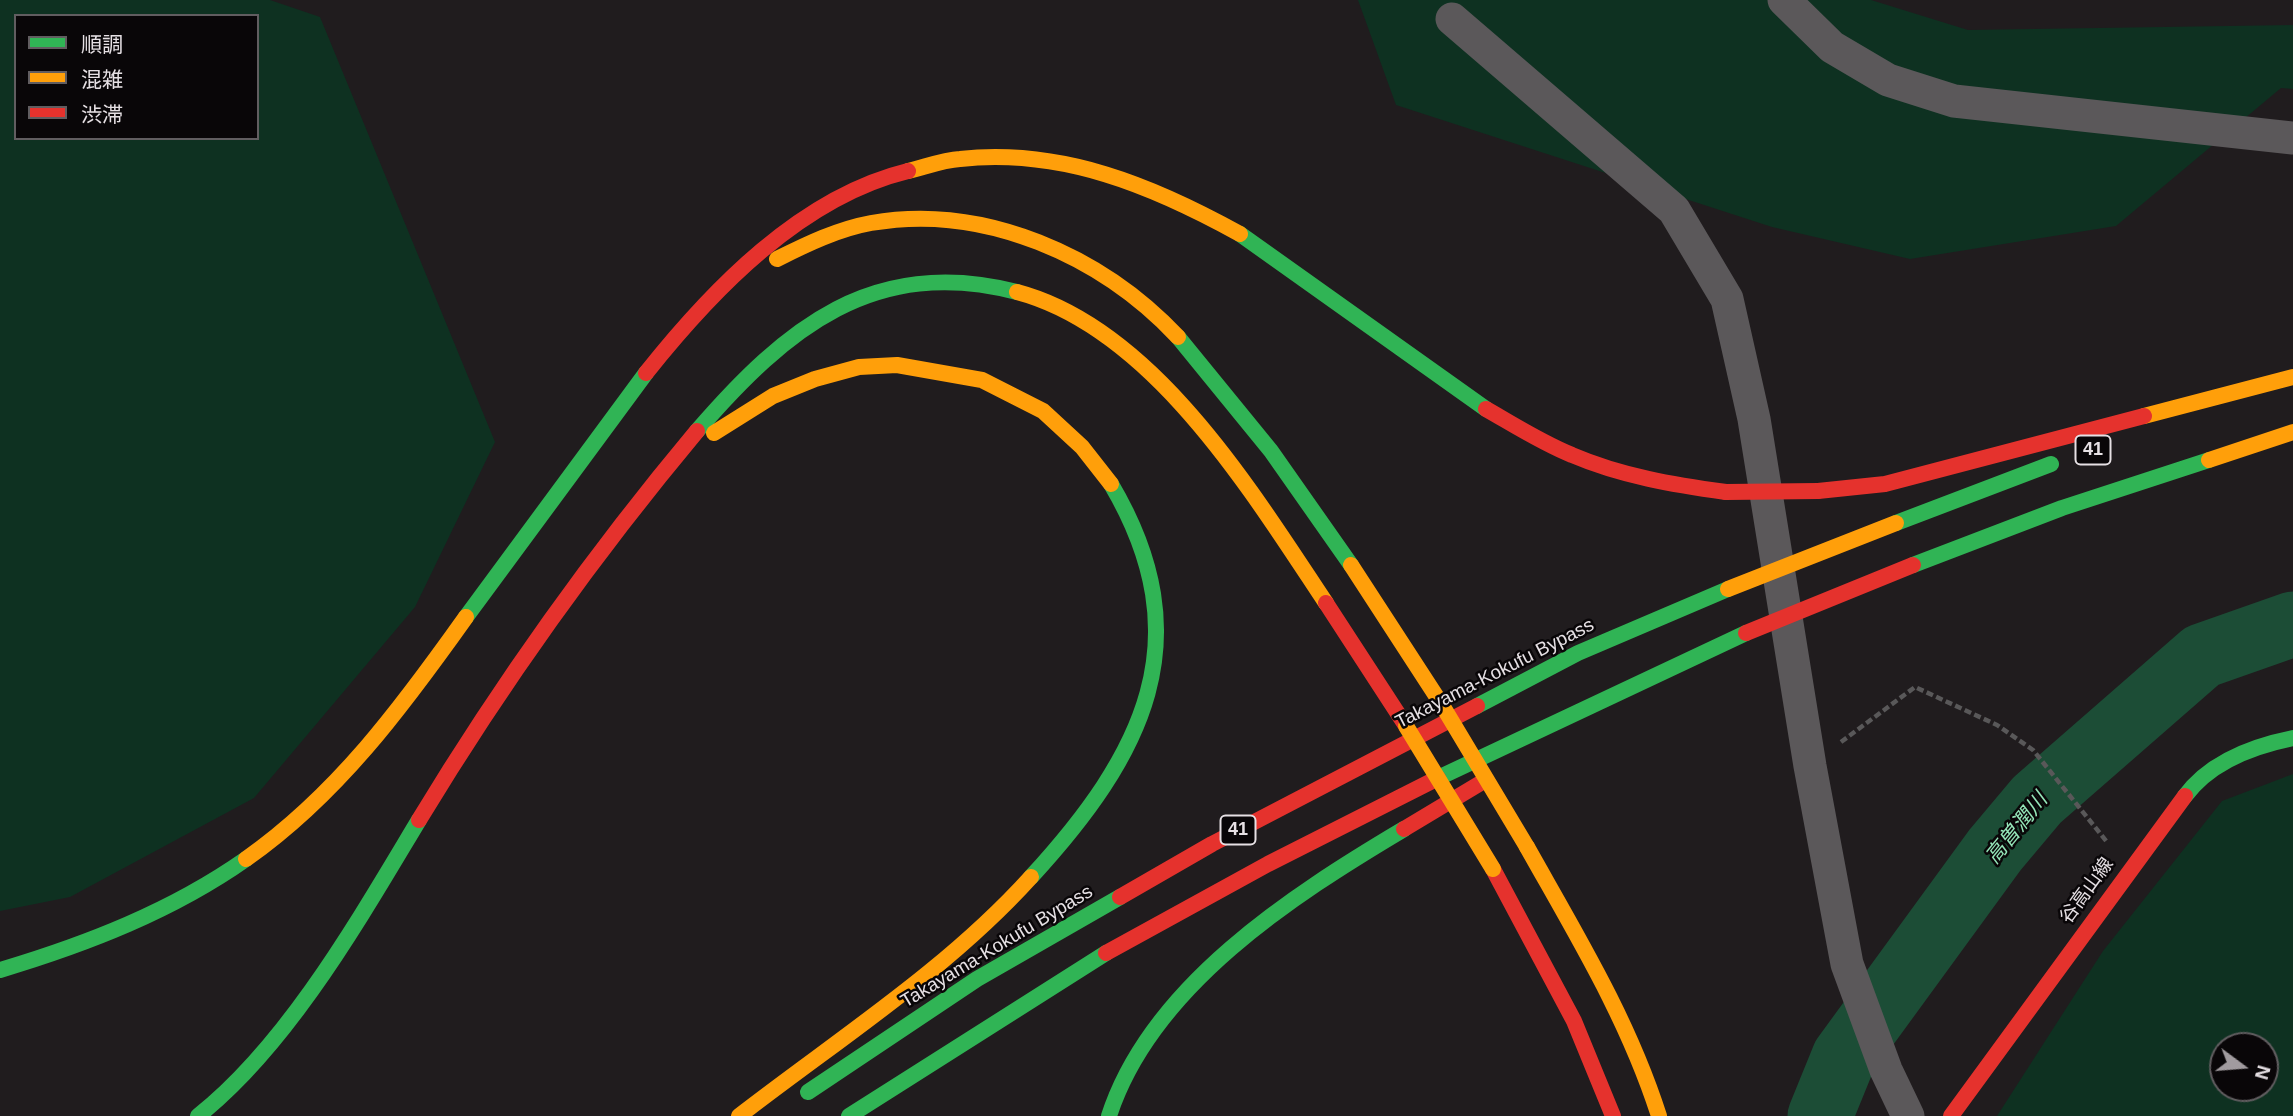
<!DOCTYPE html>
<meta charset="utf-8">
<style>
body{margin:0}
#map{position:relative;width:2293px;height:1116px;overflow:hidden;background:#201c1e;font-family:Helvetica,"Noto Sans JP",sans-serif}
canvas{display:block}
.legend{position:absolute;left:14px;top:14px;width:245px;height:126px;box-sizing:border-box;background:#090608;border:2px solid #615d60;margin:0;padding:9px 12px;list-style:none;font-size:21px;color:#e6e0e4}
.legend li{display:flex;align-items:center;gap:14px;height:35px}
.legend b{width:35px;border:2px solid #615d60}
.north{position:absolute;left:2209px;top:1032px;width:70px;height:70px;box-sizing:border-box;background:#090608;border:2px solid #615d60;border-radius:50%;rotate:106deg;font-size:19px;font-weight:700;line-height:28px;text-align:center;color:#e6e0e4}
.north::after{content:'';display:block;margin:auto;width:24px;height:32px;background:#a19b9f;clip-path:polygon(50% 0,100% 100%,50% 72%,0 100%)}
</style>
<div id="map">
<canvas width="2293" height="1116"></canvas>
<ul class="legend">
<li><b style="height:9px;background:#30b455"></b>順調</li>
<li><b style="height:9px;background:#ff9f0a"></b>混雑</li>
<li><b style="height:9px;background:#e5322d"></b>渋滞</li>
</ul>
<div class="north">N</div>
</div>
<script>
const context = document.querySelector('canvas').getContext('2d');
context.lineJoin = 'round';
function fill(path, color) {
  context.fillStyle = color;
  context.fill(path, 'evenodd');
}
function strokePath(path, color, width, dash) {
  context.strokeStyle = color;
  context.lineWidth = width;
  context.lineCap = dash ? 'butt' : 'round';
  context.setLineDash(dash || []);
  context.stroke(path);
}
function drawText(font, color, halo, rows, align = 'center') {
  context.font = font + ' Helvetica,"Noto Sans JP",sans-serif';
  context.lineWidth = 5;
  context.setLineDash([]);
  context.textBaseline = 'middle';
  context.strokeStyle = halo;
  context.fillStyle = color;
  for (const [text, x, y, turn = 0] of rows) {
    context.save();
    context.translate(x, y);
    context.rotate((+turn || 0) * Math.PI / 180);
    context.textAlign = isNaN(turn) ? turn : align;
    if (halo) context.strokeText(text, 0, 0);
    context.fillText(text, 0, 0);
    context.restore();
  }
}
const green = new Path2D(`
 M0 0H270L320 17 495 442 415 607 254 798 70 897 0 911ZM16 16H257V138H16Z
 M1358 0H1871L1968 30 2293 25V89L2281 88 2116 226 1910 259 1772 227 1396 105Z
 M2293 774V1116H1997L2103 951 2222 801ZM2265 1046V1088H2223V1046Z`);
const river = new Path2D(`
 M1820 1116 1844 1057 1995 850 2037 800 2202 656 2293 624`);
const path = new Path2D(`
 M1841 742 1915 687 1997 725 2033 750 2107 842`);
const street = new Path2D(`
 M1784 0 1832 47 1888 80 1954 101 2293 138
 M1452 19 1674 210 1727 299 1754 419 1810 766 1847 964 1886 1070 1908 1116`);
const fast = new Path2D(`
 M1240 234 1486 409
 M1178 337 1271 451 1351 565
 M697 431C786 328 874 255 1017 292
 M1896 523 2051 464
 M1913 565 2062 508 2209 460
 M466 617 646 373
 M1477 706 1578 653 1728 589
 M1438 778 1746 633
 M2185 796C2210 762 2253 746 2293 738
 M1031 877C1143 755 1203 640 1111 484
 M0 970C87 944 172 911 246 859
 M808 1092 977 979 1120 897
 M198 1116C288 1045 360 918 419 820
 M849 1116 1106 953
 M1109 1116C1151 986 1293 895 1404 829`);
const slow = new Path2D(`
 M908 171C925 167 943 160 960 159 1062 148 1153 186 1240 234
 M777 259C807 244 838 229 871 223 984 203 1102 256 1178 337
 M1017 292C1153 328 1252 492 1326 603
 M2144 416 2293 377
 M714 433 773 396 815 379 859 367 897 365 982 380 1043 411 1082 447 1111 484
 M2209 460 2293 432
 M1351 565 1442 705
 M1527 847C1577 936 1628 1019 1659 1116
 M246 859C337 795 402 707 466 617
 M739 1116C837 1040 947 970 1031 877`);
const jam = new Path2D(`
 M646 373C712 290 801 197 908 171
 M1486 409C1514 425 1542 443 1572 455 1621 476 1674 485 1726 492
 M1818 491 1885 484 2144 416
 M1326 603 1406 726
 M419 820C502 683 595 553 697 431
 M1404 829 1479 784
 M1493 869 1574 1021 1613 1116
 M1120 897 1212 844 1477 706
 M1106 953 1268 864 1438 778
 M1951 1116 2185 796`);
const slowBridge = new Path2D(`
 M1728 589 1896 523
 M1442 705 1527 847
 M1406 726 1493 869`);
const jamBridge = new Path2D(`
 M1726 492 1818 491
 M1746 633 1913 565`);
const shields = [
 [2093,450,35],
 [1238,830,35]
];
const shieldNames = [
 ["41",2093,450],
 ["41",1238,830]
];
const streetNames = [
 ["Takayama-Kokufu Bypass",1495,674,-27],
 ["谷高山線",2087,891,-54],
 ["Takayama-Kokufu Bypass",997,947,-31]
];
const waterNames = [
 ["高曽潤川",2017,829,-51]
];
fill(green, '#0e3121');
strokePath(river, '#1c4d36', 65);
strokePath(path, '#595859', 4.5, [7, 3.5]);
strokePath(street, '#5b585a', 33);
strokePath(fast, '#30b455', 16);
strokePath(slow, '#ff9f0a', 16);
strokePath(jam, '#e5322d', 16);
strokePath(slowBridge, '#ff9f0a', 16);
strokePath(jamBridge, '#e5322d', 16);
for (const [x, y, w] of shields) {
  const box = new Path2D();
  box.roundRect(x - w / 2, y - 14.5, w, 29, 5);
  context.fillStyle = '#090608';
  context.fill(box);
  strokePath(box, '#e6e0e4', 2);
}
drawText('bold 18px', '#e6e0e4', null, shieldNames);
drawText('19px', '#e6e0e4', '#090608', streetNames);
drawText('italic 21px', '#95e6b9', '#090608', waterNames);
</script>
